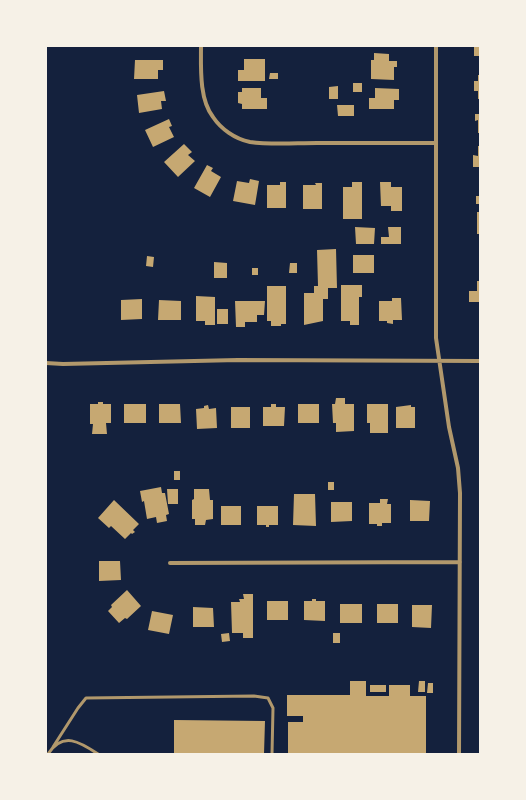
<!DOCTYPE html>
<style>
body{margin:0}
#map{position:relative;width:526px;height:800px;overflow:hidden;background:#14213d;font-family:"Noto Sans",sans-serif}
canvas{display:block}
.frame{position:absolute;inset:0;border:47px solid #f6f1e7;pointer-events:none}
</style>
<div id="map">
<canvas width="526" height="800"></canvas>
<div class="frame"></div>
</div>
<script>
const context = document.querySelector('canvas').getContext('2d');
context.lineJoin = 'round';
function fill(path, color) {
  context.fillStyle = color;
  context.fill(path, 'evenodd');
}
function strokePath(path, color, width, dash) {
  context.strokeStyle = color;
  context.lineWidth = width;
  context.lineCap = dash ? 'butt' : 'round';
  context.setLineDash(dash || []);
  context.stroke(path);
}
const building = new Path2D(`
 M474 46H480V56H474Z
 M374 53 389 54V61H397V67H394V80L371 79V60H374Z
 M244 59H265V81H238V70H244Z
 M135 60H163V70H158V79H134Z
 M270 73H278V79H269Z
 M478 75H480V99H478V91H474V81H478Z
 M353 83H362V92H353Z
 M338 86V99H329V87Z
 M242 88H261V98H267V109H242V104L238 103V92H242Z
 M375 88 399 89V100H394V109H369V98H375Z
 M164 91 166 101H161L162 109 139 113 137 95Z
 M337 105H354V116H338Z
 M475 114H480V133H478V120L475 121Z
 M169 119 172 126 169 127 174 137 153 147 145 130Z
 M184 144 192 152 188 155 195 161 178 177 164 162Z
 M478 146H480V167H473V155L478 156Z
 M207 165 213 168 211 171 221 177 210 197 194 188Z
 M250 179 259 181 255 205 233 201 237 181 249 183Z
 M280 182H286V208H267V185H280Z
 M352 182H362V219H343V187H352Z
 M380 182H391V187H402V211H391V206H381Z
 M315 183H322V209H303V185H316Z
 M476 196H480V204H476Z
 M477 212H480V234H477Z
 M355 227 375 228 374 244H356Z
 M388 227H401V244H381V237H389Z
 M336 249 337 288H328V299H323V321L304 325V293H314V286H318L317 250Z
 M353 255H374V273H353Z
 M147 256 154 257 153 267 146 266Z
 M214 262 227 263V278H214Z
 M290 263H297V273H289Z
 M252 268H258V275H252Z
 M477 281H480V302H469V291H477Z
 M341 285H362V297H359V325H350V321H341Z
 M267 286H286V324H281V326H271V321H267Z
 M196 296 215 297V325H205V321H196Z
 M392 298H401L402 320H393V324L387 323V321H379V301H392Z
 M142 299V319L121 320V300Z
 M159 300 181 301V320H158Z
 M235 301H265L264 315H257V322H245V327H236Z
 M217 309H228V324H217Z
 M336 398H345V404H354V431L336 432V423H333L332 404H335Z
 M98 402H103V404H111V423H106L107 434H92L93 424H90V404H98Z
 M124 404H146V423H124Z
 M159 404H180L181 423H159Z
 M271 404H276V407H285L284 426H263V407H271Z
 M298 404H319V423H298Z
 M367 404H388V433H370V423H367Z
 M208 405 209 409 216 408 217 428 197 429 196 409 204 408V406Z
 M411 405V407H415V428H396V407Z
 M231 407H250V428H231Z
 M174 471H180V480H174Z
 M328 482H334V490H328Z
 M161 487 162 493H165L169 514 166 515 167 521 157 523 156 517 147 519 144 501 142 502 140 491Z
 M167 489H178V504H168Z
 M194 489H209L210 500H213V519L206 520 205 525H195V519H192V500L194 499Z
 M294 494H315L316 526 293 525Z
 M380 499H388L387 504H391V523H382V526H377V524H369V503H380Z
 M114 500 139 524 133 530 135 532 132 534 131 533 125 539 111 526 109 528 98 518Z
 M410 500 430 501 429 521H410Z
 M331 502H352V521L331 522Z
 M221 506H241V525H221Z
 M257 506H278V525H269V527H266V525H257Z
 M99 561H120L121 580 99 581Z
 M127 590 141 606 127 619 125 618 119 623 108 611 112 607 111 605Z
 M243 594H253V638H243V633H232L231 602H240L239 599H244Z
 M312 599H316V601H325V621L304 620V601H312Z
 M267 601H288V620H267Z
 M340 604H362V623H340Z
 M377 604H398V623H377Z
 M412 605H432L431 628 412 627Z
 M193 607 213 608 214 627H193Z
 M152 611 173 615 169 634 148 630Z
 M229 633 230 641 222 642 221 634Z
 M333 633H340V643H333Z
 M350 681H366V696H389V685H410V696H426V754H288V722H303V716H287V695H350Z
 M419 681H425V692H418Z
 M428 683H433V693H427Z
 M370 685H386V692H370Z
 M174 720 265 721 264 754H174Z`);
const service = new Path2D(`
 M53 747 78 708 86 698 254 696 268 698 273 708 272 754
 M48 754C63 731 80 742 98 754`);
const minor = new Path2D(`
 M201 46C201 67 199 99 213 117 221 129 235 139 250 142 271 145 295 143 317 143 356 143 396 143 436 143
 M436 46V338L449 427 458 468 460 493 459 754
 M46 363 63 364 238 360 480 361
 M170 563 460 562`);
fill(building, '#c6a872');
strokePath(service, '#b1986c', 3);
strokePath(minor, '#b1986c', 4);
</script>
